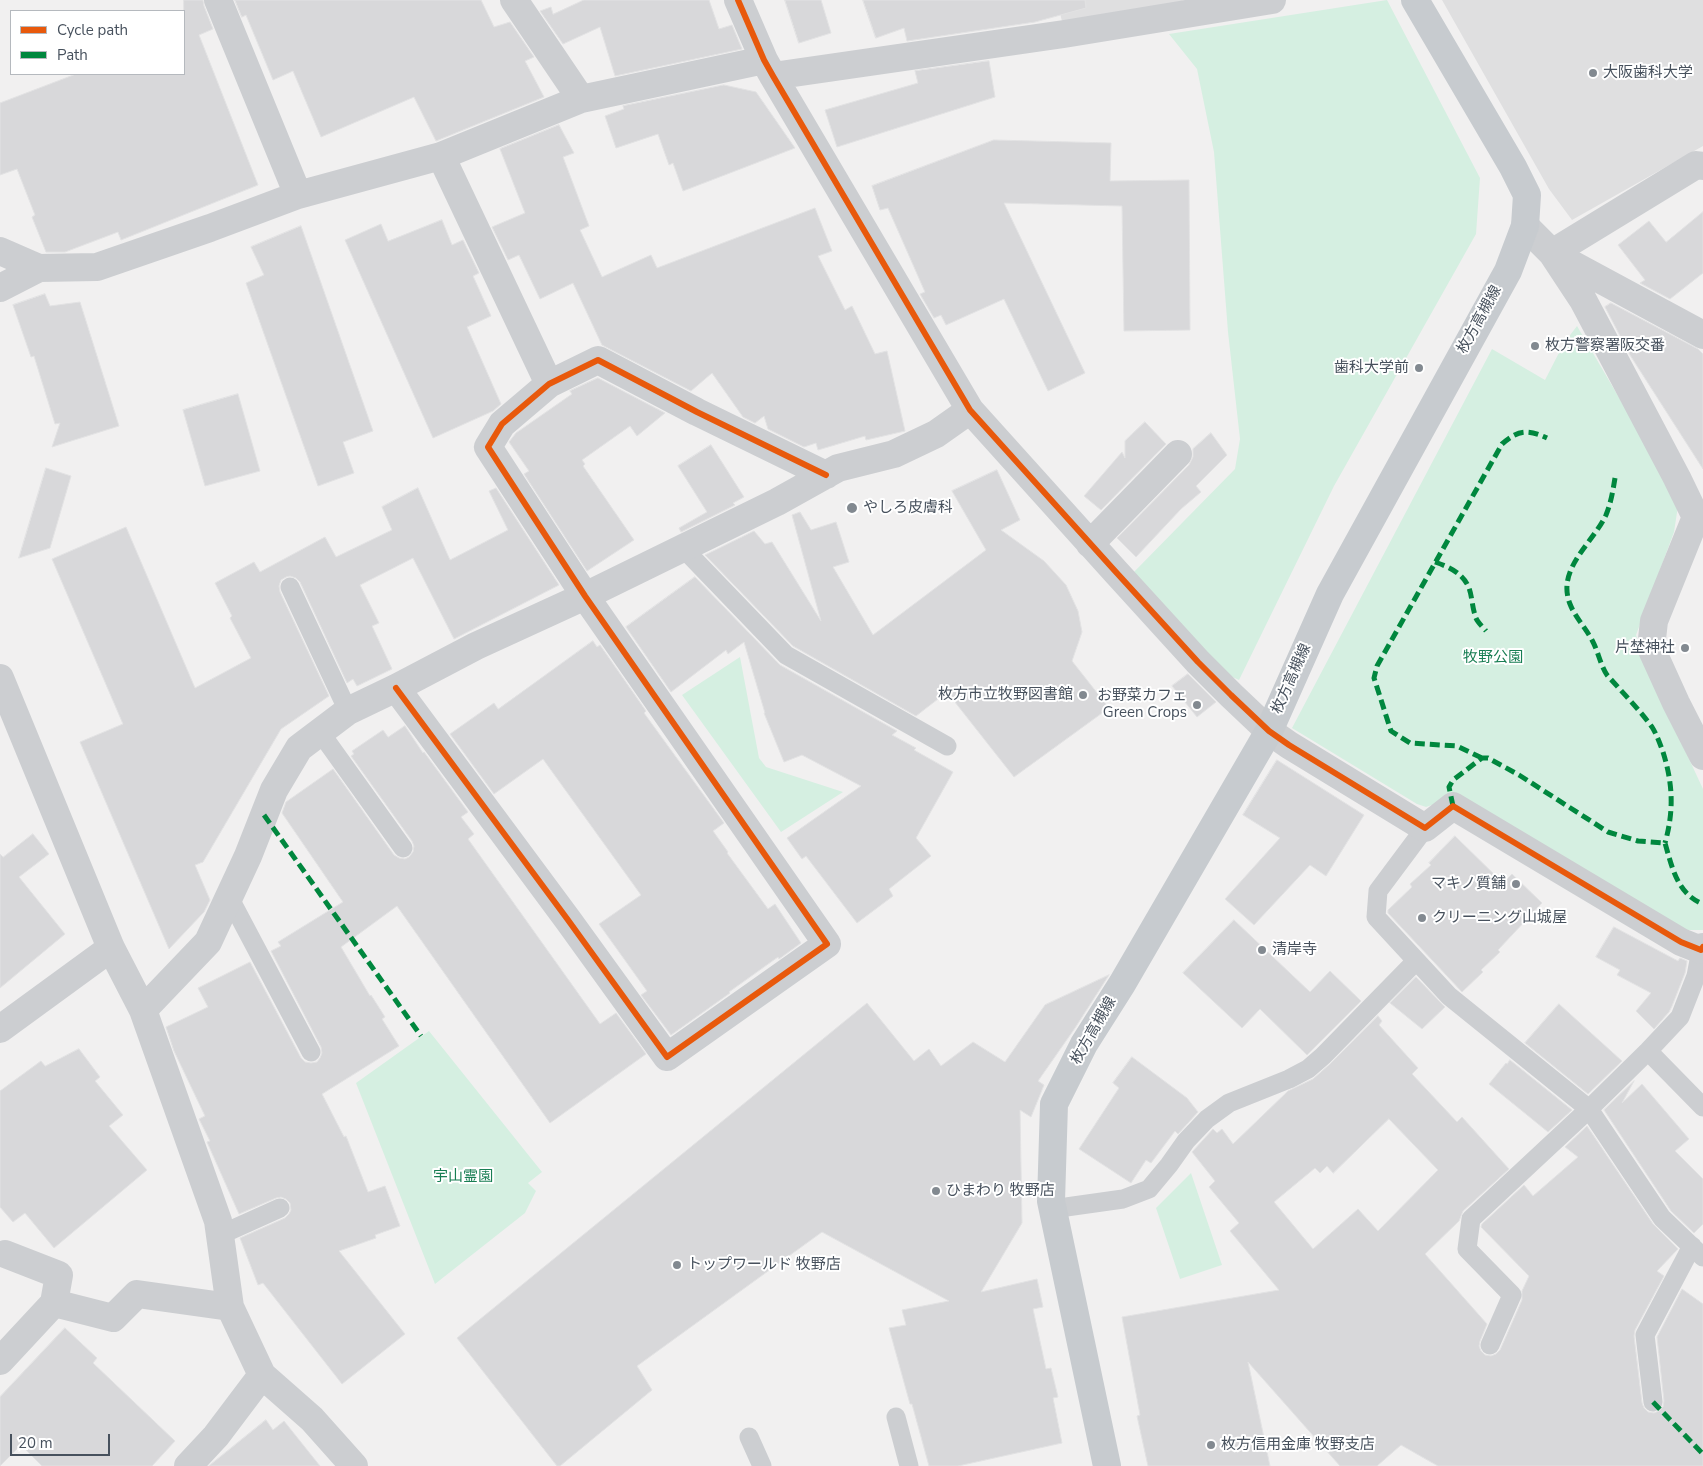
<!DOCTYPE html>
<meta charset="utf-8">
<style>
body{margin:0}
#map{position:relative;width:1703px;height:1466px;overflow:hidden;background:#f1f0f0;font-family:"Nunito Sans",sans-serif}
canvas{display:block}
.legend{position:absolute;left:10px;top:10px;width:175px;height:65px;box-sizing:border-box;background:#fff;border:1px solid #b5b9be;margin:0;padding:6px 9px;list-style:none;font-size:15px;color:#47515d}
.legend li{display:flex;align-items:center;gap:10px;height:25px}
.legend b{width:25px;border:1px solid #b5b9be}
.scale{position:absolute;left:10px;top:1434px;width:100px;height:22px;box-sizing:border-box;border:2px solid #47515d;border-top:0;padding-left:6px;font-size:15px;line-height:18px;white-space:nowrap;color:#47515d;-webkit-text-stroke:4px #fff;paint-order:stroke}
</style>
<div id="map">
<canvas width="1703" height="1466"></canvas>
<ul class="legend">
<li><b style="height:6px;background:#e8590c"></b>Cycle path</li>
<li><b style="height:6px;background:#00873e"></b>Path</li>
</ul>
<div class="scale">20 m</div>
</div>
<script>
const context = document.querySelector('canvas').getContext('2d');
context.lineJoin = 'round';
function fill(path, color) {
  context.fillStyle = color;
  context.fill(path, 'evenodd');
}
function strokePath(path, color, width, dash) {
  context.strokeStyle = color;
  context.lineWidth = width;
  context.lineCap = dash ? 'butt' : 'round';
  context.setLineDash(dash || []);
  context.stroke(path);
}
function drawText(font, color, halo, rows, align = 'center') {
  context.font = font + ' "Nunito Sans","Noto Sans JP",sans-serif';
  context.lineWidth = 4;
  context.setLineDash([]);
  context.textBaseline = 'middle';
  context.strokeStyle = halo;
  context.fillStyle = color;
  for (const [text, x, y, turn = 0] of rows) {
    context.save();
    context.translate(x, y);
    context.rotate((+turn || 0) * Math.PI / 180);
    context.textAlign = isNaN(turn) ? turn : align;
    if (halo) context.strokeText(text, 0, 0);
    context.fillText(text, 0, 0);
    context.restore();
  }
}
const education = new Path2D(`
 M1057 0H1186L1064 30Z
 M1442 0H1703V146L1572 220 1549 189Z`);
const green = new Path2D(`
 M1387 0 1480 178 1476 234 1334 486 1239 680 1228 675 1132 574 1235 469 1240 439 1228 332 1214 152 1197 69 1169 34Z
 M1577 326 1624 406 1678 506 1674 532 1636 635 1649 673 1703 789V930H1683L1455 797 1426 807 1417 804 1292 728 1492 349 1545 380 1564 343Z
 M740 657 759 758 766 767 843 792 781 832 682 695Z
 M429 1031 542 1172 528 1183 536 1191 525 1213 435 1284 356 1083Z
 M1191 1173 1222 1265 1180 1279 1156 1208Z`);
const building = new Path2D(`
 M184 0H203L204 6 213 29 199 35 258 185 121 240 118 232 65 252H46L32 217 35 215 17 169 0 175V103L76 74H184Z
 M235 0H481L494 27 510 22 534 57 525 61 544 97 436 141 414 97 321 137 293 71 273 80 246 15 242 17Z
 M584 0H709L719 29 732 25 742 49 615 76 600 27 563 44 540 11 551 7 553 14Z
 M785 0H821L831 33 799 43Z
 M863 0H1085L1086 8 1035 22 907 41 904 28 876 38Z
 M989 61 995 97 837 147 825 110 918 83 915 71Z
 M724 85 756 92 795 148 683 191 673 163 669 165 658 134 616 148 605 116 624 109 623 106Z
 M559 125 574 153 563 157 589 226 580 230 602 277 651 255 657 268 815 208 832 251 818 256 845 310 852 306 875 354 887 351 905 431 866 440 865 436 818 450 816 443 804 447 768 429 764 416 755 423 743 417 712 373 691 391 602 345 573 283 540 299 519 255 508 260 492 227 525 213 500 149Z
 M994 140 1111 143 1110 181 1189 180 1190 330 1124 331 1122 206 1004 203 1085 373 1048 391 1004 299 946 325 941 315 934 318 920 294 925 292 888 208 880 210 872 186Z
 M1703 212V273L1670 299 1640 283 1645 280 1618 245 1649 221 1666 242Z
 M442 220 452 245 463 240 479 273 473 276 491 316 467 327 501 404 493 411 433 438 345 240 381 224 388 241Z
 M301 226 373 431 343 442 354 473 318 486 246 283 264 275 251 247Z
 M45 294 50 306 80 302 119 426 52 447 60 423 55 424 34 356 31 357 13 305Z
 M1611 303 1698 349 1703 354V469L1630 355 1605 307Z
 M598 378 665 413 637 436 630 426 582 460 585 464 583 466 634 540 587 571 524 474 529 471 509 442 516 433 572 394 570 391Z
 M238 394 260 471 205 486 183 410Z
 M1145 422 1166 444 1101 510 1084 496 1122 452 1125 458V441Z
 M1211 433 1227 455 1196 486 1201 492 1181 509 1136 557 1117 538 1189 465 1193 457V449Z
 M711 445 744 497 733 503 735 505 681 532 679 528 707 512 678 466Z
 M46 468 71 476 50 548 19 558Z
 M997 470 1020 520 1001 530 1044 561 1066 585 1078 611 1082 632 1072 661 1109 708 1014 777 947 692 916 716 793 646 705 555 754 531 765 544 772 542 821 621 792 515 800 512 811 530 836 522 849 562 833 567 873 635 986 550 952 491Z
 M418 488 450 560 508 530 489 491 496 488 559 585 454 639 413 558 360 585 379 623 372 626 392 669 357 686 353 679 347 683 300 582 296 578 290 576 286 577 281 580 279 586 280 592 329 696 281 729 203 862 195 865 210 900 204 912 169 949 80 742 123 724 52 559 126 527 195 688 251 658 230 618 232 616 215 583 254 562 260 572 325 537 336 557 392 530 382 507Z
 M695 577 780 665 897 731 892 735 916 748 914 750 953 772 916 838 931 856 889 889 893 896 857 923 806 856 802 859 787 838 861 786 802 755 784 762 764 713H765L744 642 728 654 726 650 671 692 626 627Z
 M593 641 597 647 600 645 646 711 644 713 724 823 713 831 728 852 727 853 768 909 775 904 801 943 779 959 778 957 729 992 730 993 671 1035 641 995 647 991 599 924 641 895 543 759 494 794 450 734 494 703 498 709Z
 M1188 674 1216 702 1197 717 1172 686Z
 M405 726 423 753 424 752 468 812 461 817 474 834 468 839 600 1024 616 1013 646 1054 550 1123 397 906 341 947 370 996 371 995 385 1017 382 1019 399 1046 322 1094 344 1137 346 1136 368 1192 385 1186 400 1226 375 1235 376 1238 339 1251 405 1334 342 1384 263 1283 258 1285 240 1238 285 1218 289 1214 291 1210 290 1203 286 1199 281 1197 276 1198 239 1214 207 1142 210 1141 199 1119 205 1116 174 1051 166 1027 208 1007 198 988 250 962 301 1058 305 1062 311 1063 317 1062 320 1058 322 1053 321 1047 271 951 281 946 278 942 343 902 282 813 286 802 333 769 394 855 399 858 405 859 409 857 413 852 414 846 412 841 351 756 354 754 352 751 383 730 388 737Z
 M1277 760 1364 815 1326 876 1310 865 1254 925 1225 899 1280 838 1243 815Z
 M33 834 49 854 19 877 65 934 0 988V854L3 857Z
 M1455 836 1503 883 1512 874 1542 903 1498 950 1500 952 1481 970 1483 972 1462 992 1388 913V910L1412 887 1410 884 1431 865 1429 863Z
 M1234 920 1310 992 1330 971 1361 1001 1307 1055 1260 1009 1242 1028 1183 973Z
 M1614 927 1678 961 1680 958 1687 961 1685 973 1672 1006 1669 1012 1654 1029 1636 1011 1651 993 1617 975 1620 970 1596 957Z
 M1109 975 1075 1028 1038 1081 1044 1085 1031 1117 1020 1110 1022 1223 981 1292 1037 1279 1043 1307 1033 1309 1046 1369 1051 1368 1058 1397 1053 1398 1062 1443 958 1466H929L912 1404H910L889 1328 906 1325 902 1310 949 1301 822 1232 637 1366 652 1390 560 1466H557L457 1338 867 1003 914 1061 929 1049 941 1066 973 1042 1005 1062 1045 1005Z
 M1416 977 1445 1007 1422 1029 1390 1003Z
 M1559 1004 1622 1061 1588 1094 1525 1043Z
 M1378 1016 1382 1021 1379 1025 1418 1068 1412 1074 1457 1122 1462 1117 1509 1169 1463 1211 1459 1221 1425 1254 1487 1324 1480 1341 1479 1346 1481 1351 1485 1355 1491 1356 1496 1354 1500 1350 1522 1300V1291L1529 1276 1481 1227 1482 1224 1524 1185 1533 1196 1578 1157 1565 1147 1587 1126 1653 1224 1678 1249 1657 1271 1664 1276 1635 1330 1634 1336 1642 1403 1644 1408 1648 1412 1654 1413 1659 1411 1663 1407 1664 1401 1657 1337 1682 1289 1703 1304V1466H1438L1401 1445 1377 1466H1340L1248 1362 1270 1466H1148L1137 1416 1140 1415 1122 1317 1279 1290 1230 1231 1239 1223 1209 1187 1215 1181 1192 1152 1213 1129 1217 1133 1222 1129 1233 1144 1288 1091 1313 1079 1330 1064ZM1389 1119 1438 1170 1378 1231 1358 1209 1313 1249 1274 1202 1315 1168 1320 1173 1327 1166 1333 1173Z
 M79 1049 100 1077 95 1081 123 1115 109 1126 147 1170 54 1248 25 1213 13 1222 0 1207V1091L41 1061 45 1066Z
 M1132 1057 1187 1098 1198 1112 1178 1134 1175 1131 1151 1163 1146 1160 1131 1183 1079 1149 1119 1088 1113 1083Z
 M1510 1060 1572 1110 1548 1132 1489 1084 1506 1063 1507 1064Z
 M1634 1081 1622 1103 1642 1084 1689 1139 1675 1151 1703 1179V1224L1694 1233 1671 1211 1604 1110Z
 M65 1328 97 1358 93 1363 175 1441 152 1466H42L21 1445 0 1466V1397Z
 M266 1420 273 1430 284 1421 320 1466H209Z`);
const lane = new Path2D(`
 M683 548 786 655 947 746
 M290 587 348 711
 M320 732 403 848
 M1425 828 1378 891 1376 917 1449 996 1589 1109 1662 1218 1703 1257
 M229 897 311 1052
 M1648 1051 1703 1107
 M1052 1209 1123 1199 1149 1189 1169 1165 1186 1141 1207 1119 1229 1103 1289 1079 1308 1069 1323 1056 1416 961
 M220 1235 280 1208
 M1490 1345 1512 1295 1467 1249 1471 1219 1589 1109 1648 1051 1680 1017 1696 976 1701 950
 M1653 1402 1645 1335 1692 1246
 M896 1417 909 1466
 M749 1437 762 1466`);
const street = new Path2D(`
 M218 0 298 195
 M514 0 581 99
 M738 0 764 60 773 76 970 410 1115 571 1198 662 1231 695 1269 731 1289 745 1425 828 1453 806 1681 942 1701 950 1703 947
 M773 76 1064 34 1272 0
 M441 156 549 384
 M1525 226 1552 253 1583 300 1677 478 1696 517 1654 621 1651 648 1676 703 1703 756
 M0 251 39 268 97 267 210 228 298 195 441 156 581 99 764 60
 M1552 253 1696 165 1703 166
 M1555 255 1703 335
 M0 288 39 268
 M1090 544 1178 454
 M0 678 111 948 143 1010 218 1221 230 1307 262 1375 312 1419 354 1466
 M396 688 568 920 667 1057 827 944 585 596 488 447 502 424 549 384 598 360 697 412 826 475
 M143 1010 208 942 248 856 274 790 299 748 348 711 396 688 476 646 585 596 777 502 838 468 894 454 936 434 970 410
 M0 1029 111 948
 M5 1254 59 1275 54 1303
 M0 1361 54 1303 113 1318 137 1294 230 1307
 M188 1466 216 1436 262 1375`);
const primary = new Path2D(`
 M1107 1466 1051 1201 1054 1104 1084 1044 1122 984 1269 731 1330 594 1508 271 1525 226 1527 195 1513 167 1415 0`);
const quiet = new Path2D(`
 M1615 478C1613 490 1611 503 1606 515 1593 543 1556 569 1570 604 1575 617 1585 627 1592 640 1598 651 1600 664 1607 675 1622 692 1639 709 1652 727 1657 735 1660 744 1663 752 1673 784 1674 811 1665 843
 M1435 562C1449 567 1463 573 1469 588 1472 596 1472 606 1475 615 1476 621 1482 626 1486 631
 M1482 758 1457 746 1410 743 1391 731 1374 678 1377 666 1502 444C1518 430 1527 429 1547 438
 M1453 806 1449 787 1453 780 1482 758H1488L1519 775 1608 832 1638 841 1665 843C1672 867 1677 894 1703 904
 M264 815 421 1036
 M1653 1402 1703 1454`);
const cycleway = new Path2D(`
 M738 0 764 60 773 76 970 410 1115 571 1198 662 1231 695 1269 731 1289 745 1425 828 1453 806 1681 942 1701 950 1703 947
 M396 688 568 920 667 1057 827 944 585 596 488 447 502 424 549 384 598 360 697 412 826 475`);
const markers = [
 [1593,73,5,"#828990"],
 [1535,346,5,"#828990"],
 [1419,368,5,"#828990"],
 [852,508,6,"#828990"],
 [1685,648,5,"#828990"],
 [1083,695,5,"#828990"],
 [1197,705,5,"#828990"],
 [1516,884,5,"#828990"],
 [1422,918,5,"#828990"],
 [1262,950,5,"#828990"],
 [936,1191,5,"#828990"],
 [677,1265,5,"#828990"],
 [1211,1445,5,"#828990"]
];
const poiNames = [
 ["大阪歯科大学",1603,73],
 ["枚方警察署阪交番",1545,346],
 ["歯科大学前",1409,368,"right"],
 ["やしろ皮膚科",863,508],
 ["片埜神社",1675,648,"right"],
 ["枚方市立牧野図書館",1073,695,"right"],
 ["お野菜カフェ",1187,696,"right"],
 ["Green Crops",1187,713,"right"],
 ["マキノ質舗",1506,884,"right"],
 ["クリーニング山城屋",1432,918],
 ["清岸寺",1272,950],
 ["ひまわり 牧野店",946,1191],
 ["トップワールド 牧野店",687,1265],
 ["枚方信用金庫 牧野支店",1221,1445]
];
const streetNames = [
 ["枚方高槻線",1480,320,-61],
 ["枚方高槻線",1292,679,-66],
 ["枚方高槻線",1094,1031,-60]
];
const parkNames = [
 ["牧野公園",1493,658],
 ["宇山霊園",463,1177]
];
fill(education, '#dfdfe0');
fill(green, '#d5efe1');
fill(building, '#d8d8da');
strokePath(building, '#e2e2e3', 1);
strokePath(lane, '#ccced1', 19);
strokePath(street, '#ccced1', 28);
strokePath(primary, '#c7cbcf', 28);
strokePath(quiet, '#00873e', 5, [10, 5]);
strokePath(cycleway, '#e8590c', 6);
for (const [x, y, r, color] of markers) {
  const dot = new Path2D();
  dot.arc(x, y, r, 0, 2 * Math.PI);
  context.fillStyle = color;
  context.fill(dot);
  strokePath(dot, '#fff', 2);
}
drawText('15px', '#47515d', '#fff', poiNames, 'left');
drawText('15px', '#47515d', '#fff', streetNames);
drawText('15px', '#187e53', '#fff', parkNames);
</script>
